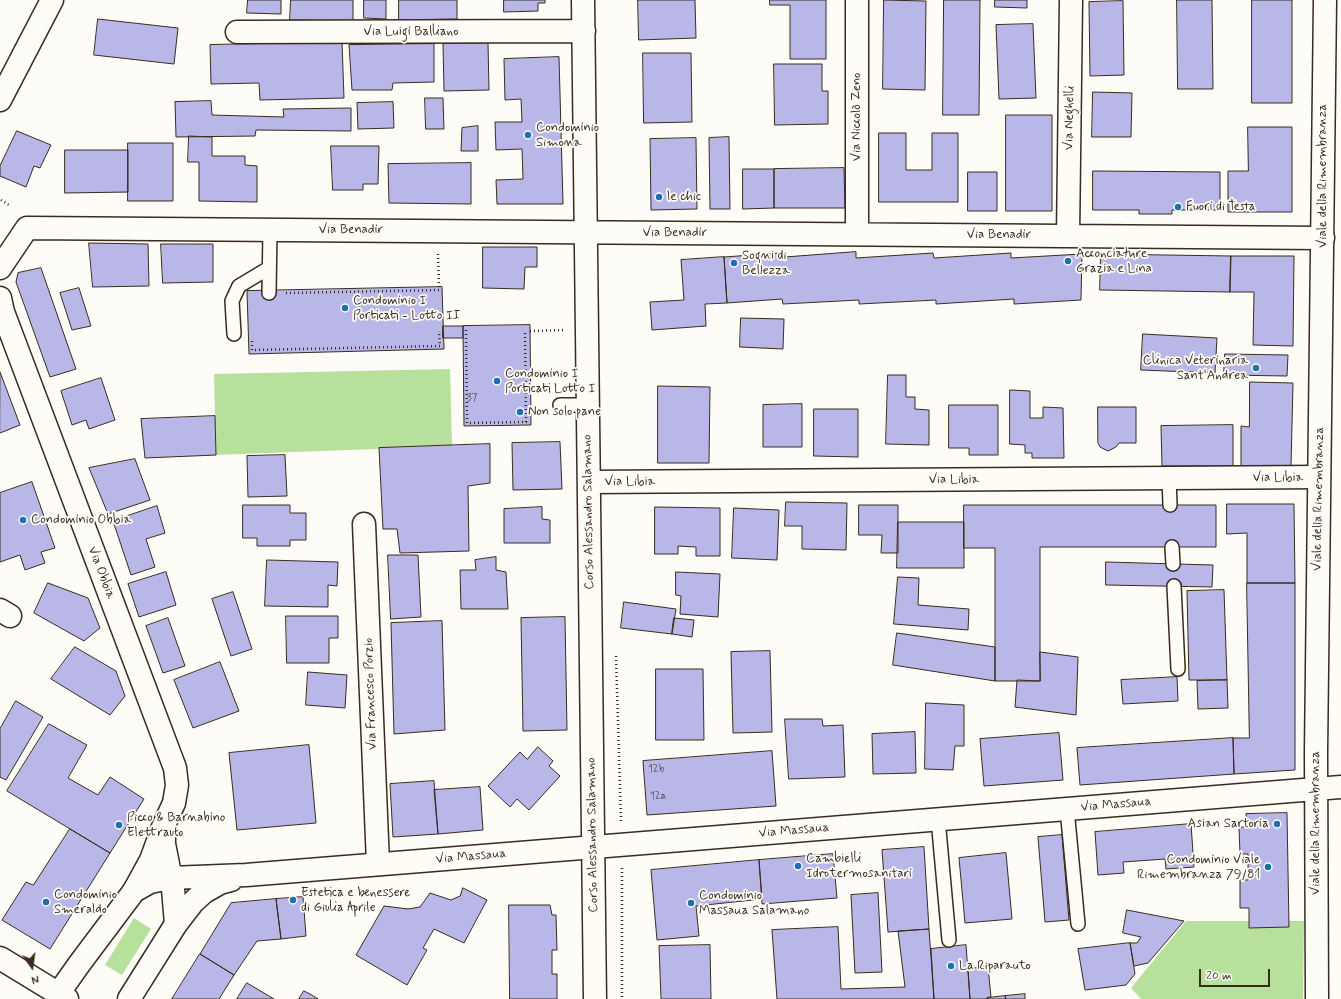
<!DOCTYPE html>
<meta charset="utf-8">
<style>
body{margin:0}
#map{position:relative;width:1341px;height:999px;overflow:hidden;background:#fdfcf7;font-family:Mynerve,sans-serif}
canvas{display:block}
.north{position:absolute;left:12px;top:947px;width:40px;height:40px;-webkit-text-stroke:3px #fdfcf7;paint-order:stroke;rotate:166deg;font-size:11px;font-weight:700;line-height:16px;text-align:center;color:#3b2a1e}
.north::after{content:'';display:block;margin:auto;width:14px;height:18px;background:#3b2a1e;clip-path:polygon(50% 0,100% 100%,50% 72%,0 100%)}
.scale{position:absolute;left:1199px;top:969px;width:71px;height:18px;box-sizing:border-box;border:2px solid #3b2a1e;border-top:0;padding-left:5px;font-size:12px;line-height:14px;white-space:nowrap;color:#3b2a1e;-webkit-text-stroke:3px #fdfcf7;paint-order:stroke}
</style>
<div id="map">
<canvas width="1341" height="999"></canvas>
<div class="north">N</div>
<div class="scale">20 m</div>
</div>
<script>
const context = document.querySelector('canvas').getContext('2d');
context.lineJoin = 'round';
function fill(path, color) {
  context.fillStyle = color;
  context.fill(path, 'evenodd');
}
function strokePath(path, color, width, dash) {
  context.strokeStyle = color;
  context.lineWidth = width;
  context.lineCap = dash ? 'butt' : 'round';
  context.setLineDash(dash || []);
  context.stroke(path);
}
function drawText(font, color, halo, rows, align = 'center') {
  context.font = font + ' Mynerve,sans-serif';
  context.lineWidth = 3.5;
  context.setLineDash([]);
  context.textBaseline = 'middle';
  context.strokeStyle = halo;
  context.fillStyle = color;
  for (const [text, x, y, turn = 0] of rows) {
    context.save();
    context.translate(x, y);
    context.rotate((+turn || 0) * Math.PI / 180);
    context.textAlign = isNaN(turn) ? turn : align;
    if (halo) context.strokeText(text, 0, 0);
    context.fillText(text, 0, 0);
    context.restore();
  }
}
const green = new Path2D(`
 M450 369 452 446 216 455 214 374Z
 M134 918 151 929 122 975 105 965Z
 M1186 921H1304L1303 999H1141L1131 988Z`);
const building = new Path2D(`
 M248 0H281V14L247 13Z
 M291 0H353V21L290 20Z
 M364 0H386V19L364 18Z
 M399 0H457V19L399 20Z
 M504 0H545V3H538V11L504 12Z
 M638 0H695L696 38 639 40Z
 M770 0H826V59H790V5H770Z
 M884 0 926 1 925 90 883 89Z
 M944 0H980L979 115H943Z
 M995 0H1027V8L995 7Z
 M1177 0H1212L1213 89H1178Z
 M1252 0H1292V103H1252Z
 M1123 1 1124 75 1090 76 1089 2Z
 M98 19 178 28 174 64 94 55Z
 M1033 24 1036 98 999 99 996 25Z
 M342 42 344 98 260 100 259 83 211 84 210 45Z
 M488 43 489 90 444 91 443 44Z
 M434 44V82L393 83 392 90H352L349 45Z
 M643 53H691L692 122 644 123Z
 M559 57 563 204H497L496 180 523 179 522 149 496 150 495 122H522L521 99 505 100 504 59Z
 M774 64H822V91H828V124L775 125Z
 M1093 92 1132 93 1131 137H1092Z
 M425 98H443L444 129H426Z
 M211 101 212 115 284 117 283 109 351 108V131L256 130 255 136 176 137 175 102Z
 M393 102 394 128 358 129 357 103Z
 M1006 115H1052V211H1006Z
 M478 126V151H461L462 128Z
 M1248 127H1292V212H1228V171H1248Z
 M17 131 51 145 40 168 34 166 26 187 0 176V166Z
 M879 133H906V170H932V133H958V202H879Z
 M189 136 212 137V156H245V165L257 166V202L199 201V162H188Z
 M729 137 730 209H710L709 138Z
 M696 138 697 209 651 210 650 139Z
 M128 143H173V201H128Z
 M331 146H379L378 184H363V190H333Z
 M65 150H128V192L65 193Z
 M471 163V204L389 203 388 164Z
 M844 168 845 208H774V169Z
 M743 169H774V208L743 209Z
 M1093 171 1220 172V210H1172V214H1139V210H1093Z
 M968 172H997V211H968Z
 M89 243 148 244 149 286 93 287Z
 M161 244H213V282L163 283Z
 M483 247H537V267H525L524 289 483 288Z
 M856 252V258L933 253 934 258 1011 253V258L1082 254 1081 300 1014 304V299L936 304V300L859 304V300L783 304 782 299 727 303 724 257 780 253V257Z
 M1101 254 1231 256 1230 292 1100 290Z
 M1231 256H1294L1293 346 1253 345 1254 292H1230Z
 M724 257 727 303 705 304 706 326 652 330 650 302 684 300 681 260Z
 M41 268 76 369 50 377 16 282 18 273Z
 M442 287 444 349 249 354 247 291Z
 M79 288 91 326 72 330 60 293Z
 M741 318 784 319 783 349 740 347Z
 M530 325 531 425 464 426 463 326Z
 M443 326H463V338H443Z
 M1143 334 1217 338 1215 373 1141 370Z
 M1225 354 1288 355 1287 376 1224 375Z
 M0 372 20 425 0 433Z
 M888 375H906V397H915V409L929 410V445L886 444Z
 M101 378 115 420 89 429 86 420 72 425 61 391Z
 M1250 382 1293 383 1291 466 1241 467V426L1249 427Z
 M658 386 710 387 709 463H658Z
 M1010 390 1030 391V418H1043V407L1063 408 1064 458H1032V453H1025V445L1010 444Z
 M802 404V447H763V405Z
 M949 405H998V455H969V448H949Z
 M1098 407H1136V443H1119L1116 447 1108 451 1100 447 1098 443Z
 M814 409H858V457L814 456Z
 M215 416 216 455 145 458 141 419Z
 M1233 425V466H1162L1161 426Z
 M560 442 562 489 513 490 512 443Z
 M490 444V483L468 486 469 551 400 553 397 529H383L379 448Z
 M285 455 287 496 248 497 247 456Z
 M135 459 150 500 108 514 89 468Z
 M32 482 55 548 41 552 45 563 25 570 20 555 0 562V493Z
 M786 502 847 503 846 550 802 549V526H785Z
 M1227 504H1294L1295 583H1247V533L1227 534Z
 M243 505H290V513H306V540H290V546H257V538H243Z
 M859 505H898V553H881L882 535H859Z
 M964 505H1216V547H1040V681H995V548H964Z
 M157 506 165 533 146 539 155 567 131 575 113 521Z
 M542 507V519L550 520V543H504V509Z
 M655 507 720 508V556H696V547L678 546V554H655Z
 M734 508 779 510 777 560 732 558Z
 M898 522H964V568H897Z
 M388 555H418L421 617 391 619Z
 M496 557V570L506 572 508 609H461L460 570H476L475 560Z
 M267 560 338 562 337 586 328 585V607L265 606Z
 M1106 562 1213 565 1212 587 1106 585Z
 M166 572 176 605 139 617 128 584Z
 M676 572 720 574 718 617 680 614 681 596 676 595Z
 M898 577 919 578 918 605 969 609 968 630 894 624Z
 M48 583 88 598 100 628 84 641 34 613Z
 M1247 583H1295V770L1234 774 1233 738H1249Z
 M1224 590 1227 680H1189L1187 591Z
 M233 592 252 649 231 656 212 599Z
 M624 602 676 609 672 634 621 628Z
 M286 616H338V638H329V663H287Z
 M565 617 567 730 523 731 521 618Z
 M168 618 185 666 163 673 146 626Z
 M674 618 694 620 692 637 672 634Z
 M442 621 445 730 394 734 391 623Z
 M897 633 995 647V681L893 665Z
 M75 647 116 671 125 696 110 715 51 679Z
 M770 651 772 732 733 733 731 652Z
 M1040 652 1078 657 1076 715 1015 707 1017 680 1040 681Z
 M220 662 239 711 193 728 174 680Z
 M656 669H703L704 740H656Z
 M308 672 347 675 345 708 306 705Z
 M1177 677 1178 701 1123 704 1121 680Z
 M1227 680 1228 708 1198 709 1197 681Z
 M16 701 43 717 6 780 0 777V729Z
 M926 703 964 705V746H955L953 770 925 769Z
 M785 719H822L823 726 843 725 845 777 789 779Z
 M49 724 87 745 68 778 98 795 110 777 144 799 110 853 7 791Z
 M915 732 916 773 873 774 872 734Z
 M1059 733 1063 780 984 786 980 739Z
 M1233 738 1234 774 1080 785 1077 748Z
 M309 745 316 823 237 830 229 753Z
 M538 747 553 761 549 766 560 776 529 810 517 799 510 807 488 786 520 752 527 759Z
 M772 751 776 806 647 815 643 761Z
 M434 781 438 834 393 837 390 784Z
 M480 787 483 830 438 834 434 790Z
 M1287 813 1289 927 1249 928V908H1240V880H1248V854H1240L1239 827H1247L1246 814Z
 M1191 824 1194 867 1166 869 1165 859 1123 862 1124 873 1098 875 1095 832Z
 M70 829 110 853 50 949 2 920 26 882 33 885Z
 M1062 835 1069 920 1045 922 1038 837Z
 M924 847 929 929 888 932 882 850Z
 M1006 853 1012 919 965 923 959 858Z
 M833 854 837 898 762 904 759 860Z
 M759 860 762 899 696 906 699 936 657 940 651 870Z
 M463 888 487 900 464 943 434 929 423 948 427 950 407 985 356 955 384 906 408 909 420 907 430 893 451 900 460 896Z
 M878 893 882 972 855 973 851 895Z
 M303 897 306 936 281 939 276 899Z
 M276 899 281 939 257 941 234 975 200 954 231 903Z
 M509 905H550L552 915H556L557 950H552V974H557V999H510Z
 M1127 910 1184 921 1148 963 1134 966 1130 943H1137L1141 937 1123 933Z
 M838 927 841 989 905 987 898 931 929 929 934 999H777L772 930Z
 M1130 943 1135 974 1126 985 1085 990 1078 949Z
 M710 945 711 999H661L659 946Z
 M966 945 970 999H934L931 949Z
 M200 954 234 975 219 999H172Z
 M988 967 991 997 987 998V999H970L968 969Z
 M247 983 274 999H237Z
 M304 991 310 994 318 999H299Z
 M1025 994V999H1006L1005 996Z
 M1005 996 1006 999H987V998Z`);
const path = new Path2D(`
 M1 200 9 205
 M286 293 439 290 438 254
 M466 330 467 423 526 422 525 331
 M530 331 565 330
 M252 341V350L440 346 439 331
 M616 656 621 821
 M622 868V999`);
const lane = new Path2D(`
 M269 293 270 230
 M234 334 232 301 239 286 269 268
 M560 405H588
 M1169 478 1170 505
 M1172 547 1173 564
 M1174 586 1178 669
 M1067 809 1078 924
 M938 819 949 940`);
const street = new Path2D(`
 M583 0 595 999
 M237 32 584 31
 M857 234V0
 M1068 236 1071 0
 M0 268 27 228 1323 238
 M0 298 3 312 175 768 177 785 174 803 163 827 151 860 134 891
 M589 482 1319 477
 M364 524 378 864
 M0 610 10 616
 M164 832V844L173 889 176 924`);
const secondary = new Path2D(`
 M0 100 52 0
 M0 958 67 999
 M58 994 80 963 134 891 150 882 170 878 246 875 1341 787
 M129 999 176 924 193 902 204 892 220 883 231 880
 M1317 999 1316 752 1325 0`);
const markers = [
 [528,135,4,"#1f6fb2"],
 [659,197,4,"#1f6fb2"],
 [1178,207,4,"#1f6fb2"],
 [1068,261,4,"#1f6fb2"],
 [734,263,4,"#1f6fb2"],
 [345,308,4,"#1f6fb2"],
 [1256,368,4,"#1f6fb2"],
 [497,381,4,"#1f6fb2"],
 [520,412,4,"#1f6fb2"],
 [23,520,4,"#1f6fb2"],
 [1277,824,4,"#1f6fb2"],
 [119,825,4,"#1f6fb2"],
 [798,866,4,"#1f6fb2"],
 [1268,867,4,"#1f6fb2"],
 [293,900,4,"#1f6fb2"],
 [46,902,4,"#1f6fb2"],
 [691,903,4,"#1f6fb2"],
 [951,966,4,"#1f6fb2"]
];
const numberNames = [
 ["37",472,399],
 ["12b",656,770],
 ["12a",658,797]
];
const streetNames = [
 ["Via Luigi Balliano",411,32],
 ["Via Niccolò Zeno",857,117,-90],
 ["Via Neghelli",1070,118,-89],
 ["Viale della Rimembranza",1323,176,-90],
 ["Via Benadir",351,230],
 ["Via Benadir",675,233],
 ["Via Benadir",999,235],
 ["Via Libia",1278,478],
 ["Via Libia",954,480],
 ["Via Libia",630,482],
 ["Viale della Rimembranza",1319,499,-89],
 ["Corso Alessandro Salamano",589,512,-91],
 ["Via Obbia",101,573,69],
 ["Via Francesco Porzio",371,694,-92],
 ["Via Massaua",1116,805,-5],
 ["Viale della Rimembranza",1316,823,-90],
 ["Via Massaua",794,831,-5],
 ["Corso Alessandro Salamano",593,835,-91],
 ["Via Massaua",471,857,-5]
];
const poiNames = [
 ["Condominio",536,128],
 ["Simona",536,143],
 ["le chic",667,197],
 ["Fuori di Testa",1186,207],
 ["Acconciature",1076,254],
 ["Grazia e Lina",1076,269],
 ["Sogni di",742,256],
 ["Bellezza",742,271],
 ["Condominio I",353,301],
 ["Porticati - Lotto II",353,316],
 ["Clinica Veterinaria",1248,361,"right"],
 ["Sant'Andrea",1248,376,"right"],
 ["Condominio I",505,374],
 ["Porticati Lotto I",505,389],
 ["Non solo pane",528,412],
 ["Condominio Obbia",31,520],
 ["Picco & Barnabino",127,818],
 ["Elettrauto",127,833],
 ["Asian Sartoria",1269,824,"right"],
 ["Cambielli",806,859],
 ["Idrotermosanitari",806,874],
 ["Condominio Viale",1260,860,"right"],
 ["Rimembranza 79/81",1260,875,"right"],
 ["Estetica e benessere",301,893],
 ["di Giulia Aprile",301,908],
 ["Condominio",54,895],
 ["Smeraldo",54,910],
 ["Condominio",699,896],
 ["Massaua Salamano",699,911],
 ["La Riparauto",959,966]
];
fill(green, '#b7e09c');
fill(building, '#b9b7e8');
strokePath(building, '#3b2a1e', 1);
strokePath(lane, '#3b2a1e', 16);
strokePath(street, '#3b2a1e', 25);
strokePath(secondary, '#3b2a1e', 25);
strokePath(path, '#3b2a1e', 2.5, [1, 3]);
strokePath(lane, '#fdfcf7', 13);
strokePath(street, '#fdfcf7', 22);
strokePath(secondary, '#fdfcf7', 22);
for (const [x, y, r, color] of markers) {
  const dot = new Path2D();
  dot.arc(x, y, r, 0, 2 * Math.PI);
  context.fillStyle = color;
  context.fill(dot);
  strokePath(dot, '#fdfcf7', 1.5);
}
drawText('11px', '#5a4d50', null, numberNames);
drawText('13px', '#3b2a1e', '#fdfcf7', streetNames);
drawText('13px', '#3b2a1e', '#fdfcf7', poiNames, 'left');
</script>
